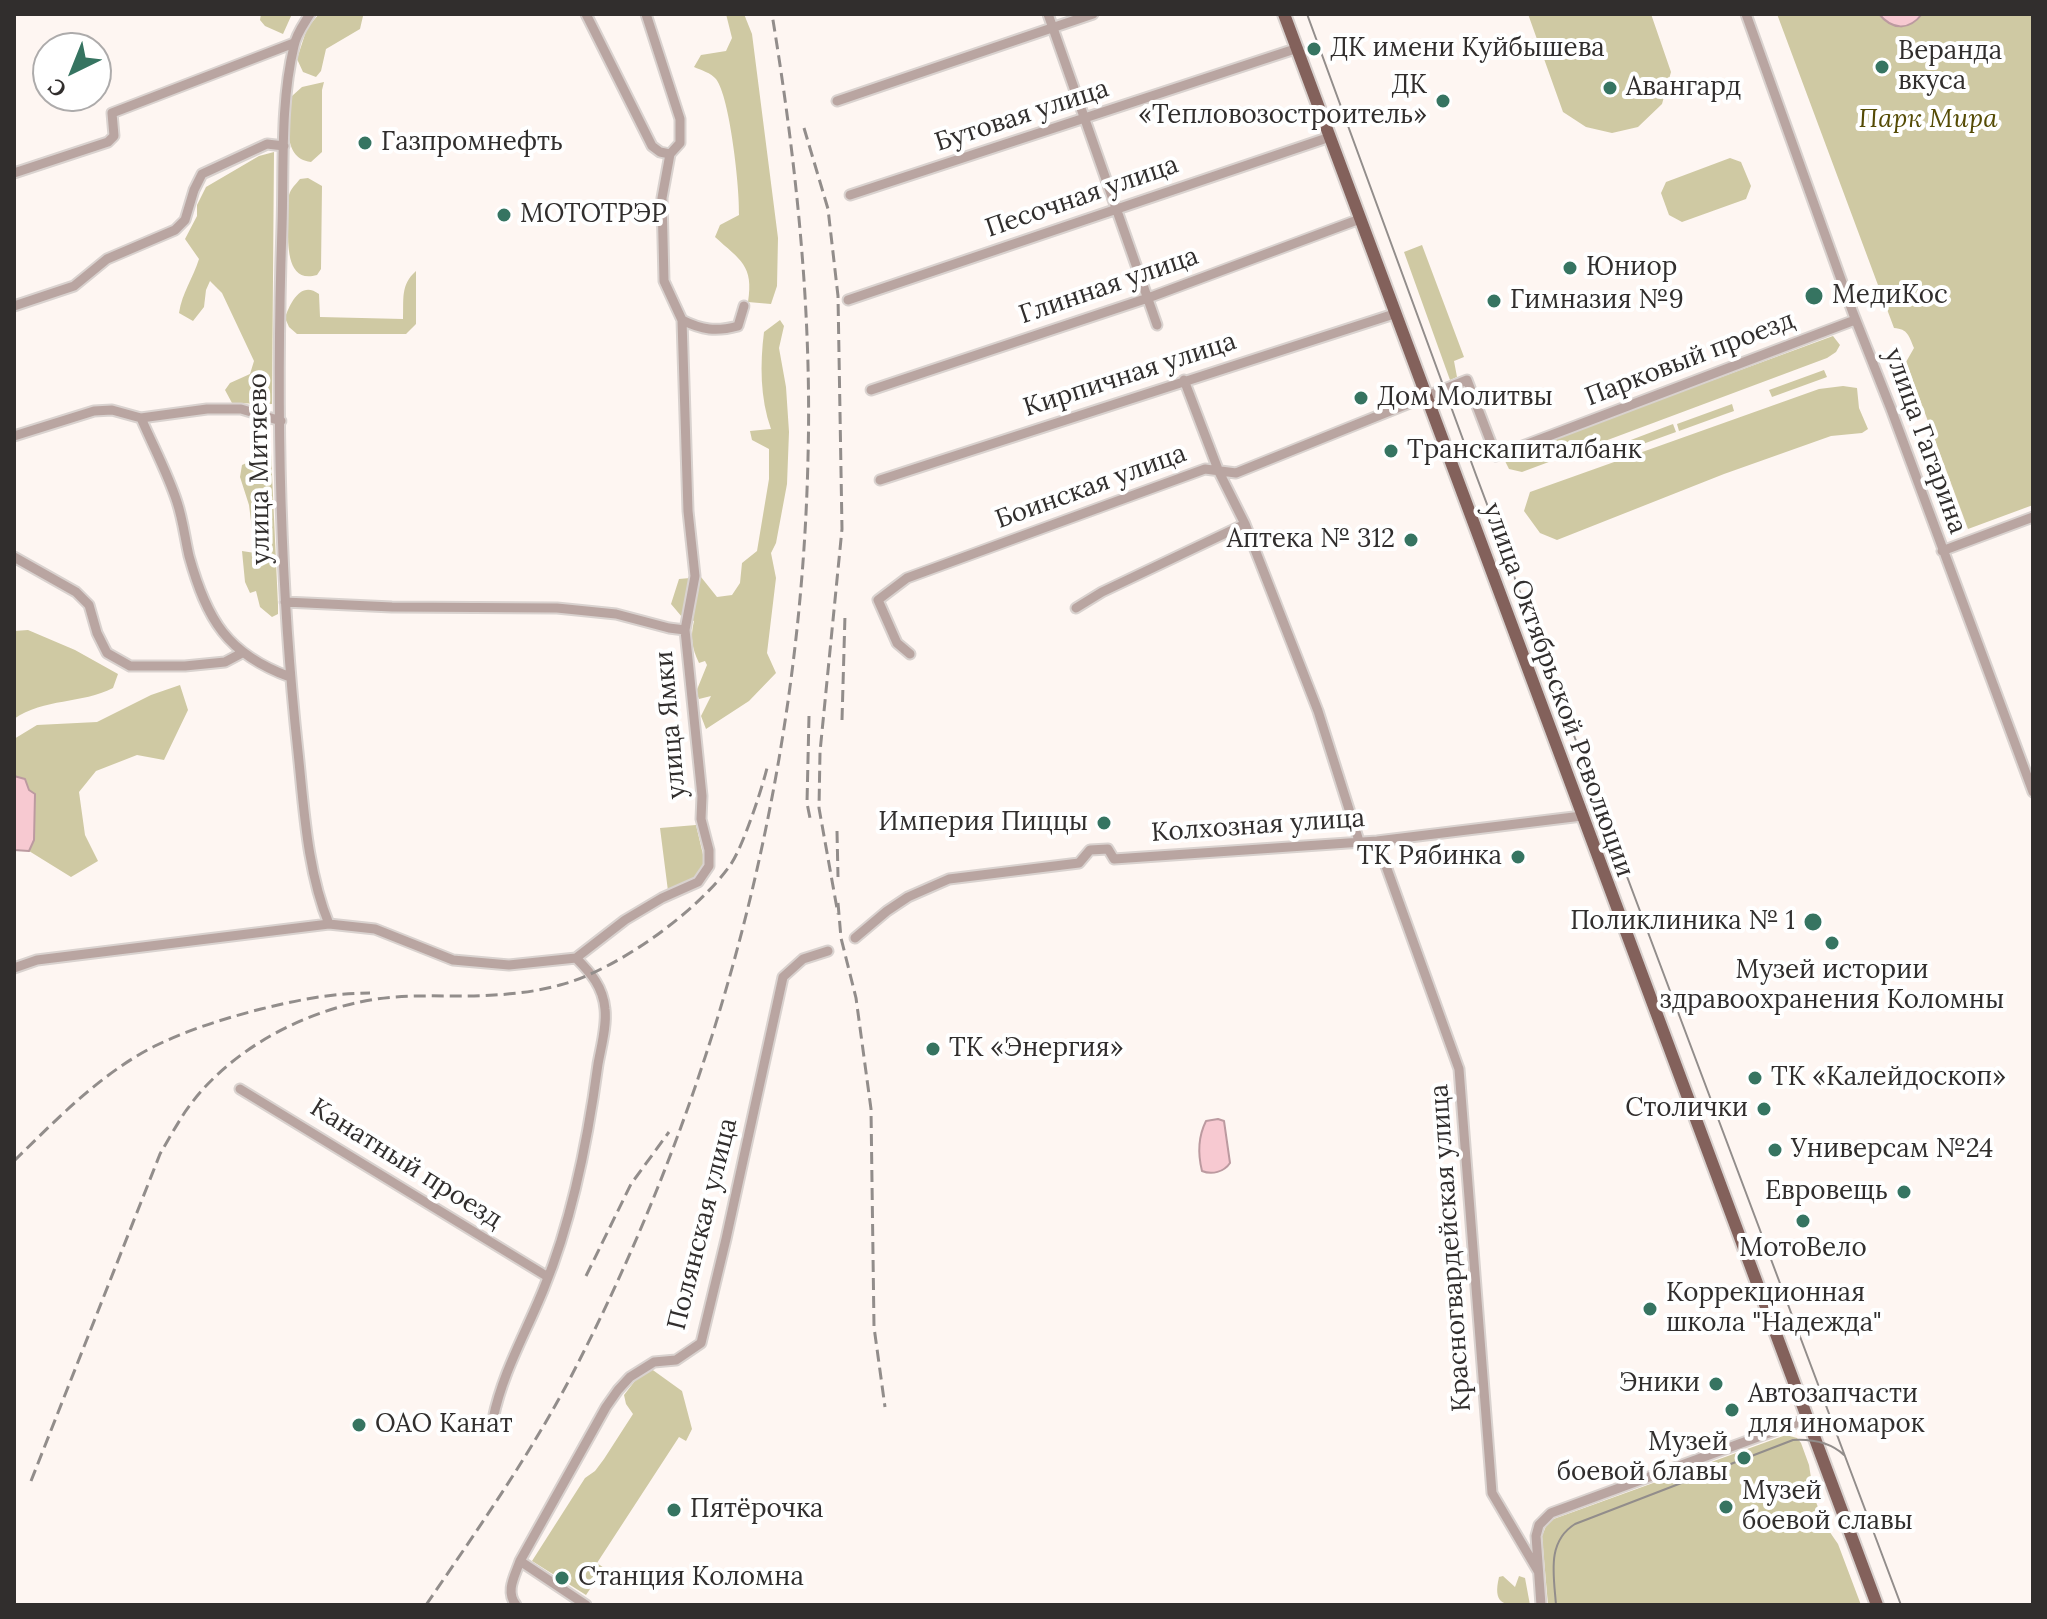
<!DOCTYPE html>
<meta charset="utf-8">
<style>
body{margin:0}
#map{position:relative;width:2047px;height:1619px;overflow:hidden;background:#fef6f2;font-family:Lora,serif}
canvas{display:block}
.frame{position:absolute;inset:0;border:16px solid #312e2d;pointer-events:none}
.north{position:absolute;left:32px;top:32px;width:80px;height:80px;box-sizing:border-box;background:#fff;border:2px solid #adabab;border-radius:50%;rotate:223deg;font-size:22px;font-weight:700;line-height:32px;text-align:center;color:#312e2d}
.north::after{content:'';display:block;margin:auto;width:28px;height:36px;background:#367461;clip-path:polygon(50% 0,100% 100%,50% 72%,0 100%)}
</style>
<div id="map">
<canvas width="2047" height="1619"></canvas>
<div class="frame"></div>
<div class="north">С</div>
</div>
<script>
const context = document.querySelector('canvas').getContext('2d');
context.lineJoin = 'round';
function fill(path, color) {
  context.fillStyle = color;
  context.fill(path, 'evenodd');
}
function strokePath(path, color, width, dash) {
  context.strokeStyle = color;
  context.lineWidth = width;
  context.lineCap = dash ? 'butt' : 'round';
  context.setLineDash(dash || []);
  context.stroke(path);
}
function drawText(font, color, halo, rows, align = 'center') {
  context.font = font + ' Lora,serif';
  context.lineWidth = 8;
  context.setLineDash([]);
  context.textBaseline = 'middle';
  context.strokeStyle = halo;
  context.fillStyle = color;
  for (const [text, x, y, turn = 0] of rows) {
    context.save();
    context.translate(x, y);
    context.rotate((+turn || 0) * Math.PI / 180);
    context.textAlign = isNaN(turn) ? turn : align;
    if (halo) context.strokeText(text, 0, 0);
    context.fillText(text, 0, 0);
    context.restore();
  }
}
const green = new Path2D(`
 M261 14H292L283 34 265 26 260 20Z
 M319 14 363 16 360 29 326 49 321 71 316 77 303 72 297 59 307 28Z
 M726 14H744L752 34 778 238 777 286 771 304 748 302C754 265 740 260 715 237L720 225 739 215C740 190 730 97 716 79 711 73 701 70 694 67L701 55 726 51 732 38Z
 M1528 14H1651L1671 72 1662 104 1638 127 1612 133 1586 127 1563 112Z
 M1777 14H2033V505L1968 529 1906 362 1914 348C1909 336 1908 329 1894 328Z
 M324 82 322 90V152L311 162C280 158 290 118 292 96L302 87Z
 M274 152 272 404 232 403 225 390 230 383 250 374 254 361 222 293 210 281 206 290 204 307 193 321 179 313C182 293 193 278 199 259L185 239 197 216V205L206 187 259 156Z
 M1730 158 1741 162 1751 186 1746 199 1682 222 1669 215 1661 193 1666 182Z
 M308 178 322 186 321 269 317 275C287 284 288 246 288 226 288 217 287 204 289 195 291 188 296 184 300 179Z
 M1422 245 1464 357 1454 361 1457 377 1450 380 1404 252Z
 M416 271V324L406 334H297L289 327 285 318C290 303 301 280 319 294L320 317 403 319C404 300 400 285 416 271Z
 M780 320 784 326 779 348 786 387 789 432 787 484 776 543 771 553 776 578 767 653 776 673 749 701 706 729 701 716 711 696 699 699 696 692 707 665 705 661 699 663C692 648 690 638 694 621L682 617 671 604 679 579 701 577 717 597 732 595 740 583 742 563 757 551 769 479V449L752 440 750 431 771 429C760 398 760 364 764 332Z
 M1833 336 1840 345 1836 352 1827 358 1522 472 1509 469 1505 461 1506 456Z
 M1824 370 1827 377 1772 397 1769 390Z
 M1843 386 1857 388 1859 408 1868 429 1862 433 1831 436 1724 474 1557 540 1540 533 1524 511 1530 492 1819 389Z
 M1732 404 1734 411 1679 431 1677 424Z
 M1673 424 1676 432 1618 453 1615 446Z
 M271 452 278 605V614L272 617 260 607 256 591 250 593 245 582 242 551 255 553 249 505 240 477 242 465Z
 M28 630 75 650 118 674 113 688C82 704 44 698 14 719V631Z
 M180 685 188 710 164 760 137 755 96 771 79 792 85 835 98 861 71 877 29 851 34 840 35 794 29 790 25 779 14 776V739L37 725 97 722 151 695Z
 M696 825 705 863 691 885 668 891 660 828Z
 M650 1368 682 1391 692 1429 686 1441 679 1437 597 1563 604 1568 586 1595 532 1561 585 1478 595 1471 604 1459 633 1414 626 1404 624 1395 641 1373Z
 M1786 1435 1797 1438 1801 1443 1809 1465 1814 1497 1825 1525 1838 1544 1861 1605H1548L1542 1536 1548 1521Z
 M1503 1576 1515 1587 1519 1576 1525 1578 1530 1605C1506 1605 1492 1607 1499 1577Z`);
const water = new Path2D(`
 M1879 14H1922C1909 31 1892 30 1879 14Z
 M14 776 25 779 29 790 35 794 34 840 29 851 14 850Z
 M1218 1119 1224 1121 1230 1163C1224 1172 1212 1175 1202 1171 1198 1155 1198 1137 1206 1121Z`);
const minor = new Path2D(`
 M310 14C304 24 296 34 294 46 280 104 284 167 282 227 276 401 279 578 298 752 304 808 307 871 329 924L375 929 453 960 509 965 576 958
 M586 14 652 146 660 152 670 154
 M1048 14 1157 325
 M1746 14 1853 313 1891 409 2033 792
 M837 101 1093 14
 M14 173 108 142 114 136 112 113 294 43
 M850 195 1298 48
 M848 300 1330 137
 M14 306 74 286 107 259 175 230 185 220 194 190 202 174 267 144 284 146
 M682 320C702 330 716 332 738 326L744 306
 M1184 380 1219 472 1245 524 1318 711 1359 841
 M871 390 1148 298 1360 219
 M141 418C153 446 168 474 177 502 183 520 185 539 189 556 207 620 227 654 290 677
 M14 436 94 411 112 410 141 418 207 409H241L281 421
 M880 480 1394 314
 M1942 551 2033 517
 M14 557 76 592 89 605 97 633 107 653 130 666H185L225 662 242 653
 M285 602 392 607 557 608 616 614 669 628 685 630
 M1076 608 1102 592 1245 524
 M910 654 897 643 878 600 907 578 1205 469 1236 473 1467 380 1496 456 1855 320
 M1377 841 1459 1069 1492 1493 1538 1571
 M855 938 887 911 908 897 949 879 1079 863 1090 850 1108 849 1114 859 1377 841 1582 816
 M576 958 625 920 662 898 698 882 709 866V850L701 819 702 796 685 630 695 576 688 511 682 320 664 281 662 198 670 154 680 143V119L646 14
 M14 968 37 960 329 924
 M240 1089 548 1277
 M493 1419C503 1371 526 1333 544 1288 573 1218 588 1139 598 1064 601 1047 607 1026 605 1009 603 987 591 973 576 958
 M520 1561 586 1605
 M516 1605C505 1591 515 1576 520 1561L606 1407 618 1390 630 1377 654 1362 676 1360 701 1343 726 1239 783 977 803 959 828 951
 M1541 1605 1536 1536 1539 1525 1551 1513 1807 1419`);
const major = new Path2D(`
 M1284 14 1877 1605`);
const tram = new Path2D(`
 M1307 14 1476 475 1901 1605
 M1556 1605C1554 1576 1546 1542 1575 1524L1793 1440C1812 1439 1830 1442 1844 1455`);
const rail = new Path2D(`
 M804 128 828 209 838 296 842 529 820 752 819 808 838 914
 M809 716 807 803 811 823
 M842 720 845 615
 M837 831 838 877
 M838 903 841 938 856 998 871 1109 874 1327 885 1407
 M14 1161C57 1119 102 1072 157 1045 190 1029 226 1018 261 1009 297 1000 333 993 370 993
 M586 1276 631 1184 669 1132
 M31 1481 160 1154C168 1140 176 1126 185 1112 224 1055 293 1016 360 1002 405 992 449 998 494 995 515 994 539 991 560 985 615 971 698 912 731 864 743 846 761 792 767 768
 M426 1605C480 1526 535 1448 578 1363 721 1083 801 772 808 458 812 310 796 160 772 14`);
const markers = [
 [1314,49,8,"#367461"],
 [1882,67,8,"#367461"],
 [1610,88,8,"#367461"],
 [1443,101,8,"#367461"],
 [365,143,8,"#367461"],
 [504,215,8,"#367461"],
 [1570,268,8,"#367461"],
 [1814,296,10,"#367461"],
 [1494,301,8,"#367461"],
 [1361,398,8,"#367461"],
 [1391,451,8,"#367461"],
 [1411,540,8,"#367461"],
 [1104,823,8,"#367461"],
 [1518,857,8,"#367461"],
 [1813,922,10,"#367461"],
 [1832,943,8,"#367461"],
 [933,1049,8,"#367461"],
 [1755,1078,8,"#367461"],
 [1764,1109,8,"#367461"],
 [1775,1150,8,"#367461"],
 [1904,1192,8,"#367461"],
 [1803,1221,8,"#367461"],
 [1650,1309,8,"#367461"],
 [1716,1384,8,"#367461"],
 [1732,1410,8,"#367461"],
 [359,1425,8,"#367461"],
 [1744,1458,8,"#367461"],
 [1726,1507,8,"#367461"],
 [674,1510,8,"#367461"],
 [562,1578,8,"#367461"]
];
const poiNames = [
 ["ДК имени Куйбышева",1330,49],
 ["Веранда",1898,52],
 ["вкуса",1898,82],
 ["ДК",1427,86,"right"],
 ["«Тепловозостроитель»",1427,116,"right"],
 ["Авангард",1626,88],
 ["Газпромнефть",381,143],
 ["МОТОТРЭР",520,215],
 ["Юниор",1586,268],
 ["МедиКос",1832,296],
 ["Гимназия №9",1510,301],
 ["Дом Молитвы",1377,398],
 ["Транскапиталбанк",1407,451],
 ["Аптека № 312",1395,540,"right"],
 ["Империя Пиццы",1088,823,"right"],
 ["ТК Рябинка",1502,857,"right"],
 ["Поликлиника № 1",1795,922,"right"],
 ["Музей истории",1832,971,"center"],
 ["здравоохранения Коломны",1832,1001,"center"],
 ["ТК «Энергия»",949,1049],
 ["ТК «Калейдоскоп»",1771,1078],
 ["Столички",1748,1109,"right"],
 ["Универсам №24",1791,1150],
 ["Евровещь",1888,1192,"right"],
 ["МотоВело",1803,1249,"center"],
 ["Коррекционная",1666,1294],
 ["школа \"Надежда\"",1666,1324],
 ["Эники",1700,1384,"right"],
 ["Автозапчасти",1748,1395],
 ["для иномарок",1748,1425],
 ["ОАО Канат",375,1425],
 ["Музей",1728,1443,"right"],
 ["боевой блавы",1728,1473,"right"],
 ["Музей",1742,1492],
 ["боевой славы",1742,1522],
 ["Пятёрочка",690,1510],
 ["Станция Коломна",578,1578]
];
const streetNames = [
 ["Бутовая улица",1022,116,-18],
 ["Песочная улица",1082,197,-19],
 ["Глинная улица",1109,286,-19],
 ["Парковый проезд",1690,359,-21],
 ["Кирпичная улица",1130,375,-18],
 ["улица Гагарина",1925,441,70],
 ["улица Митяево",260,469,-91],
 ["Боинская улица",1091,487,-20],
 ["улица Октябрьской Революции",1558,690,70],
 ["улица Ямки",671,725,-95],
 ["Колхозная улица",1258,826,-4],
 ["Канатный проезд",406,1164,32],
 ["Полянская улица",703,1224,-76],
 ["Красногвардейская улица",1451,1248,-94]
];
const parkNames = [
 ["Парк Мира",1928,120]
];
fill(green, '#cfc9a3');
fill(water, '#f7c9d1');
strokePath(water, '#bc9aa0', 2);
strokePath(minor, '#d9d2cf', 13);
strokePath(major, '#d9d2cf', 16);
strokePath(minor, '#b9a5a1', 9);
strokePath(major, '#83615b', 12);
strokePath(tram, '#928d8b', 2);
strokePath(rail, '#928d8b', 3, [12, 6]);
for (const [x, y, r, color] of markers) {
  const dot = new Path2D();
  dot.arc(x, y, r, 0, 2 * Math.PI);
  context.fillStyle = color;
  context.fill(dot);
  strokePath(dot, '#fff', 3);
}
drawText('26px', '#312e2d', '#fff', poiNames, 'left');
drawText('26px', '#312e2d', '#fff', streetNames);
drawText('italic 26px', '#554b05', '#fff', parkNames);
</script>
